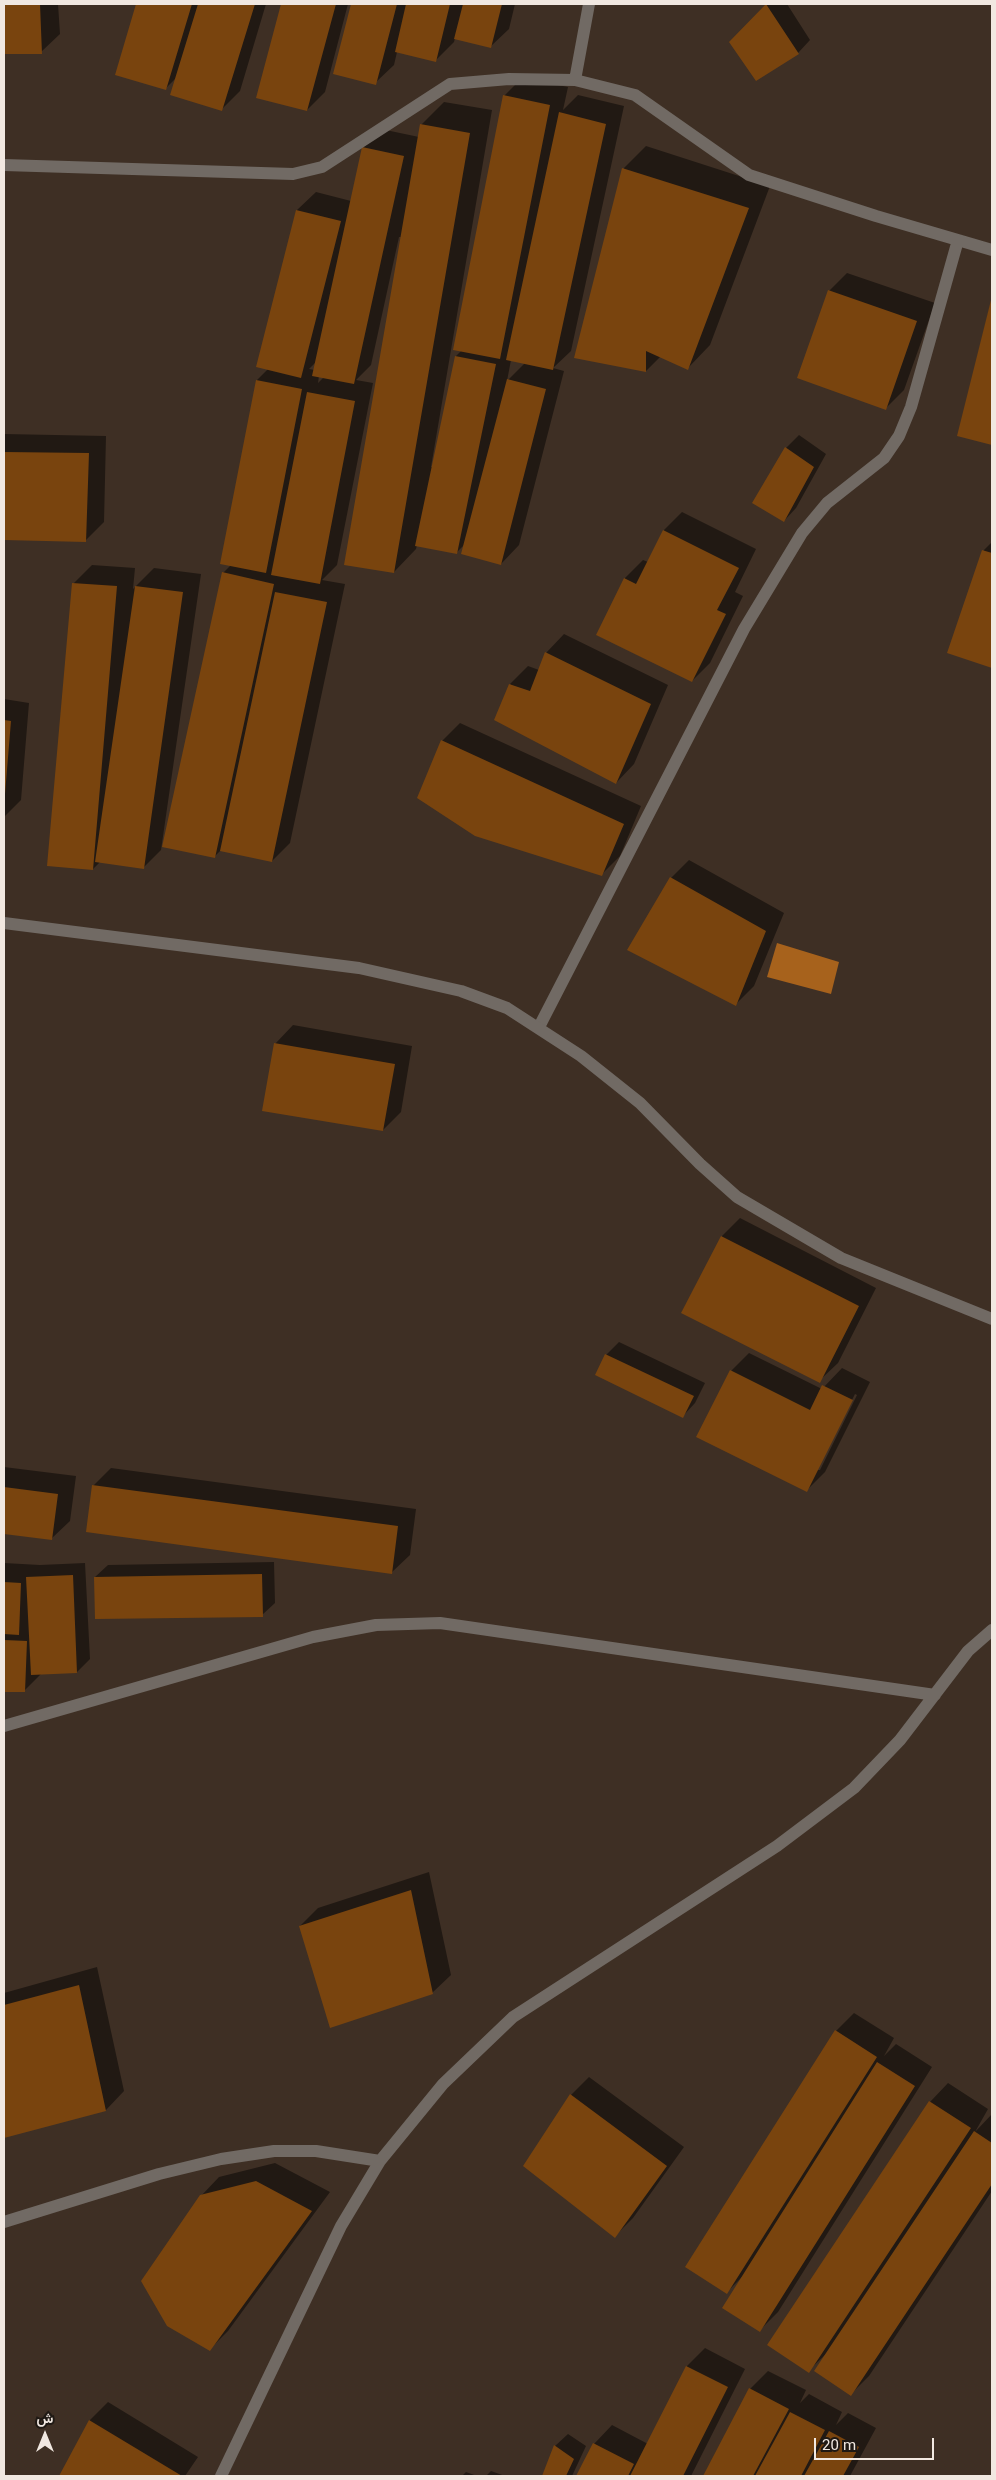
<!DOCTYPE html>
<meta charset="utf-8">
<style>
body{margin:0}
#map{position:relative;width:996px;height:2480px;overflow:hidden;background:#3e2f24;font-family:Georgia,Vazirmatn,serif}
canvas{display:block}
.frame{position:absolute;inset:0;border:5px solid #f1e8e1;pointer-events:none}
.north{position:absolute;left:20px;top:2410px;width:50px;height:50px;-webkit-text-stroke:4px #1f1914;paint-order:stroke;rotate:0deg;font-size:14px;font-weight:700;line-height:20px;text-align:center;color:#f1e8e1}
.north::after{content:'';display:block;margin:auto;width:18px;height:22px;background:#f1e8e1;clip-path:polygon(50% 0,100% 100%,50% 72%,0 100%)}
.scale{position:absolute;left:814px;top:2438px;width:120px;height:22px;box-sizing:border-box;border:2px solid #f1e8e1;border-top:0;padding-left:6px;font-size:15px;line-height:18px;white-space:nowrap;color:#f1e8e1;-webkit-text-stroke:4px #1f1914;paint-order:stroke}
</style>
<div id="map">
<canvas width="996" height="2480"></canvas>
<div class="frame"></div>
<div class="north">ش</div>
<div class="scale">20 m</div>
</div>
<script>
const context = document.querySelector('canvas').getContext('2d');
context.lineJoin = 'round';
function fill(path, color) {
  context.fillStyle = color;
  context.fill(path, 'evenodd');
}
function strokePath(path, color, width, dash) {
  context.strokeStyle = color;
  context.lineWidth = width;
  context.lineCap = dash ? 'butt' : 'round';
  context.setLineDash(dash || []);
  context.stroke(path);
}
const water = new Path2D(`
 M777 943 839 962 831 994 767 977Z`);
const shadow = new Path2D(`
 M4 4H58L60 34 41 52H4Z
 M138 4H266L240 91 222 109 177 77 165 89 116 74Z
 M282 4H348L325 92 307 110 258 97Z
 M352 4H515L509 29 490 47 455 38 454 42 436 60 397 52 394 65 375 83 335 73Z
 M768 4H787L810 40 798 53 730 42Z
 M522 78 568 87 563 110 578 95 624 106 571 351 553 368 564 371 519 545 501 564 465 544 456 553 417 545 416 549 394 572 402 237H399L371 365 356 380 373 383 337 565 322 580 345 584 290 843 272 861 221 850 214 857 223 573 231 565 257 380 268 369 258 366 297 210 316 192 351 201 363 147 381 129 419 137 421 125 444 102 492 110 431 467H433L456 356 461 351 504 96ZM511 360 525 363 507 381ZM317 361 315 370 309 369ZM319 376 324 377 318 383Z
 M646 146 770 186 710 345 688 368 661 356 646 371 624 168Z
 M847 273 935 303 904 390 886 408 829 291Z
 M992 298V444L958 435Z
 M4 434 106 436 104 522 86 540 4 539Z
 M799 435 826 454 796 508 784 521 754 502 786 448Z
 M682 512 756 549 735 592 743 596 710 663 692 681 597 635 625 578 643 560 648 562 664 530Z
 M992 542V666L949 652 984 550Z
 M92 565 135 568 133 589 154 568 201 574 161 850 143 868 100 862 93 869 74 583Z
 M564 634 668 685 634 764 616 783 510 684 528 666 539 670 546 653Z
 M4 699 29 703 21 800 4 817Z
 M460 723 641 806 620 856 602 874 442 741Z
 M689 860 784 913 754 986 736 1004 671 878Z
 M293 1025 412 1046 401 1112 383 1130 275 1044Z
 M740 1218 876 1288 838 1363 819 1381 682 1312 722 1236Z
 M619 1342 705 1383 695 1403 683 1416 596 1374 606 1355Z
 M749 1353 822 1389 842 1368 870 1382 825 1472 807 1490 731 1371ZM855 1394 857 1395 820 1470H817Z
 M4 1467 76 1476 70 1521 51 1539 4 1533Z
 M111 1468 416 1509 410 1555 391 1573 93 1486Z
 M274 1562 275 1603 262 1615 95 1577 108 1565Z
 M4 1563 40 1565 85 1563 90 1659 77 1672 42 1673 24 1691 4 1690Z
 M429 1872 451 1975 432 1993 300 1926 318 1908Z
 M97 1967 124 2091 106 2110 4 2137V1993Z
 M854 2013 894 2038 884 2056 896 2044 932 2067 778 2312 760 2330 742 2277 727 2292 836 2031Z
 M589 2077 684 2147 633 2218 615 2236 571 2095Z
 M948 2083 988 2109 975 2132 992 2114V2191L869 2376 851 2394 825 2355 808 2371 769 2345 930 2102Z
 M275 2163 330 2192 228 2331 209 2350 201 2196 219 2177Z
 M705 2348 745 2369 691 2476H577L594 2444 612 2425 648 2444 687 2366Z
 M768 2371 806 2390 800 2403 809 2394 842 2412 836 2425 848 2413 876 2428 850 2476H704L750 2389Z
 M108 2402 198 2457 185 2476H61L90 2420Z
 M568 2434 586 2446 572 2476H543L555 2446Z
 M491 2471 505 2476H486Z
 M466 2472 477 2476H462Z`);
const building = new Path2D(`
 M4 4H40L42 54H4Z
 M136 4H192L166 90 115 75Z
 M198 4H255L222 111 170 95Z
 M281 4H336L307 111 256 98Z
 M351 4H397L376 85 333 74Z
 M406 4H450L436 62 395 52Z
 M463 4H502L491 48 454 39Z
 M766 4 799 54 756 81 729 42Z
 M503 95 550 105 500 359 453 350Z
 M559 112 606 124 553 370 506 360Z
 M420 124 470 133 394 573 344 565Z
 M362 147 404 156 354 384 312 376Z
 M622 168 749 208 688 370 646 351V372L574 358Z
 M296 210 341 221 301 378 256 367Z
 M828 290 917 321 886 410 797 378Z
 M992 296V445L957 436Z
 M455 356 496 364 457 554 415 546Z
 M507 379 546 389 501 565 461 554Z
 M256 380 302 389 266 573 220 564Z
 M307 392 355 401 320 584 271 575Z
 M785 447 814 467 784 522 752 503Z
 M4 452 89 453 86 542 4 540Z
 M663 530 739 568 717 610 726 614 692 682 596 635 624 578 636 584Z
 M982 550 992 553V668L947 653Z
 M222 572 274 584 215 858 162 847Z
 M72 583 117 586 93 870 47 866Z
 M135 586 183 592 144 869 95 862Z
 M275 592 327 602 272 862 220 851Z
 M545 652 651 704 616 784 494 720 509 684 530 691Z
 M4 720 11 721 5 794H4Z
 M441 740 624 824 602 876 475 836 417 798Z
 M670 877 766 931 736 1006 627 950Z
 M274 1043 395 1064 383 1131 262 1111Z
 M721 1236 859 1306 820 1383 681 1313Z
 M605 1354 694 1396 683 1418 595 1375Z
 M730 1370 810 1410 822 1385 853 1400 807 1492 696 1437Z
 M92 1485 398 1526 392 1574 86 1532Z
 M4 1487 58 1494 52 1540 4 1534Z
 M262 1574 263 1617 95 1619 94 1577Z
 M73 1575 77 1673 31 1675 26 1577Z
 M4 1582 21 1583 19 1635 4 1634Z
 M4 1640 27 1641 25 1692H4Z
 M411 1890 433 1994 330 2028 299 1926Z
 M79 1985 106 2111 4 2138V2005Z
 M835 2030 877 2057 727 2294 685 2267Z
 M877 2062 915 2086 760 2332 722 2308Z
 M570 2094 667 2166 615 2238 523 2166Z
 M929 2101 971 2128 809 2373 767 2345Z
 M974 2131 992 2143V2184L851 2396 814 2371Z
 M256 2181 312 2211 210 2351 167 2326 141 2281 200 2195Z
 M686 2366 728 2387 683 2476H630Z
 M749 2388 789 2409 753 2476H703Z
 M790 2412 825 2430 801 2476H755Z
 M89 2420 182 2476H59Z
 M829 2431 859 2447 843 2476H804Z
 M593 2443 634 2464 628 2476H576Z
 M554 2445 574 2459 566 2476H542Z`);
const minor = new Path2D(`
 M575 80 589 4
 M4 165 293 174 322 167 450 84 509 79 575 80 635 95 749 175 876 216 992 250
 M539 1027 744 629 802 533 827 503 884 458 899 436 911 407 958 240
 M4 1726 313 1637 376 1625 440 1623 935 1695
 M4 2222 159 2174 221 2159 274 2151H316L380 2161
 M221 2476 341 2226 380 2161 443 2084 513 2017 777 1846 854 1788 900 1740 968 1651 992 1630`);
const tertiary = new Path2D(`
 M4 923 359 968 461 991 507 1008 581 1056 640 1103 700 1164 737 1197 841 1258 992 1319`);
fill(water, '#a7621c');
fill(shadow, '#0007');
fill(building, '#79440e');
strokePath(minor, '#716a64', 12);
strokePath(tertiary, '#716a64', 12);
</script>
